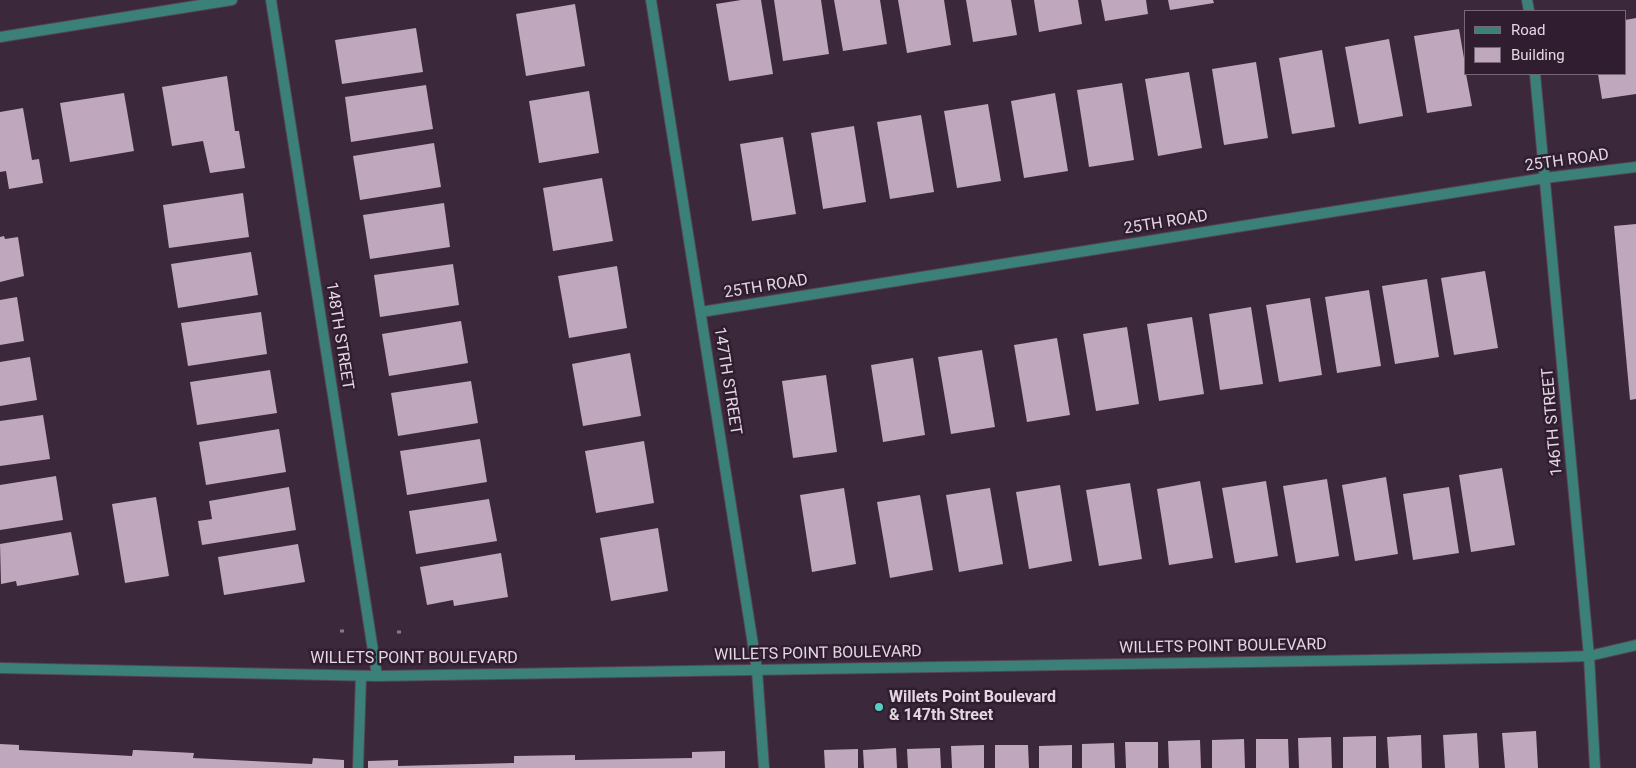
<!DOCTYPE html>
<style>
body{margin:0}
#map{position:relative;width:1636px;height:768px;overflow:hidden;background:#3b283a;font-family:Roboto,sans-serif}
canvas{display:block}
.legend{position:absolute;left:1464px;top:10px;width:162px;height:65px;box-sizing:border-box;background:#301e30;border:1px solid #786877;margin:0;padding:6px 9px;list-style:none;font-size:15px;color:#e3d7e2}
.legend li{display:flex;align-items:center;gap:10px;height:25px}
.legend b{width:25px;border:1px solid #786877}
</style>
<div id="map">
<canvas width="1636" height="768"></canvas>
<ul class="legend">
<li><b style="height:6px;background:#3b8079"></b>Road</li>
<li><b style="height:14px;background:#bfa7bd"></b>Building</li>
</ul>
</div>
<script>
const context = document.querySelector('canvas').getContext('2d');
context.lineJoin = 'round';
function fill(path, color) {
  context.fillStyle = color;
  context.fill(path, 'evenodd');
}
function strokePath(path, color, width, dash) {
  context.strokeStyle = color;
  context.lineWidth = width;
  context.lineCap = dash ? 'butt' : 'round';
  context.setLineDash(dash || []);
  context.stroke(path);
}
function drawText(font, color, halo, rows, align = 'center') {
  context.font = font + ' Roboto,sans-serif';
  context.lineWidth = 5;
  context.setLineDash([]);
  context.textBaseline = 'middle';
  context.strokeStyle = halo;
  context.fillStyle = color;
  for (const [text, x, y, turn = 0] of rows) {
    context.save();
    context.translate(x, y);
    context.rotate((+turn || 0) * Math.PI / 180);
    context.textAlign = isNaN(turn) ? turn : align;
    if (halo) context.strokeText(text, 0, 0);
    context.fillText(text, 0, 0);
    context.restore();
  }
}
const building = new Path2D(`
 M741 0H761L773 74 729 81 716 4Z
 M774 0H821L829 54 783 61Z
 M834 0H880L887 44 843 51Z
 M898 0H944L951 45 907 53Z
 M966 0H1011L1017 35 973 42Z
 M1034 0H1078L1082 24 1039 32Z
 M1101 0H1146L1148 14 1105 21Z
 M1168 0H1213L1214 3 1170 10Z
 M575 4 585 66 526 76 516 14Z
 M1636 18V94L1602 99 1598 74H1625V20Z
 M416 28 423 72 342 84 335 40Z
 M1459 29 1465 64V74H1466L1472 106 1427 113 1414 36Z
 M1389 39 1403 116 1359 124 1345 47Z
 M1322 50 1335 127 1292 134 1279 58Z
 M1256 62 1268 138 1224 145 1212 69Z
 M1189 72 1202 148 1158 156 1145 79Z
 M227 76 235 131H239L245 168 210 173 203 141 172 146 162 87Z
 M1122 83 1134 160 1089 167 1077 90Z
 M426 85 433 129 351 142 345 97Z
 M589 91 599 153 539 163 529 101Z
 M124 93 134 151 70 162 60 103Z
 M1055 93 1068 171 1024 178 1011 101Z
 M988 104 1001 181 957 188 944 111Z
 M23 108 32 160 39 159 43 183 9 189 6 171 0 172V112Z
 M921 115 934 192 890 199 877 122Z
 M854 126 866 202 823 209 811 133Z
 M783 137 796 214 752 221 740 144Z
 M434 143 441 187 360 200 353 156Z
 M602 178 613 241 553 251 543 188Z
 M243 193 249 237 169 248 163 205Z
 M444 203 450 247 370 259 363 215Z
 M1636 224V399L1630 400 1614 226Z
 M4 236 5 239 18 237 24 276 0 282V237Z
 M251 252 258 295 178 308 171 264Z
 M453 264 459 305 380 317 374 275Z
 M617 266 627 328 569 338 558 276Z
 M1485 271 1498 348 1454 355 1441 278Z
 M1427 279 1439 357 1395 364 1382 286Z
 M1369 290 1381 366 1337 373 1325 297Z
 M17 297 24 341 0 345V300Z
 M1310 298 1322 375 1279 382 1266 305Z
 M1251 307 1263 384 1220 390 1209 314Z
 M261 312 267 354 188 366 181 323Z
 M1192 317 1204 394 1159 401 1147 324Z
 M461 321 468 363 389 376 382 334Z
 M1127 327 1139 404 1096 411 1083 334Z
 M1057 338 1070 415 1027 422 1014 345Z
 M982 350 995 427 951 434 938 357Z
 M630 353 641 416 583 426 572 364Z
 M30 357 37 400 0 406V362Z
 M913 358 925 435 883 442 871 365Z
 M270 370 277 413 197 425 190 382Z
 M826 375 837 452 793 458 782 381Z
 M471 381 478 423 398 436 391 393Z
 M43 415 50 459 0 466V421Z
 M279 429 286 472 206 485 199 442Z
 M480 439 487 482 407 495 400 451Z
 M644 441 654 503 596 513 585 451Z
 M1502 468 1515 545 1471 552 1459 475Z
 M56 476 63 520 0 530V485Z
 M1386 477 1398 554 1355 561 1342 485Z
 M1327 479 1339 556 1296 563 1283 486Z
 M1200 481 1213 558 1169 565 1157 489Z
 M1266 481 1278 556 1235 563 1222 488Z
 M1130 483 1142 559 1099 566 1086 490Z
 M1060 485 1072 561 1029 569 1016 492Z
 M289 487 296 530 202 545 198 521 212 519 209 501Z
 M1449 487 1459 553 1413 560 1403 494Z
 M844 488 856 564 812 572 800 495Z
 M990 488 1003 564 959 572 946 495Z
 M920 495 933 570 890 578 877 502Z
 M156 497 169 576 125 583 112 504Z
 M489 499 497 541 416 554 409 511Z
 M658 528 668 591 611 601 600 538Z
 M71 532 79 575 17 586 16 581 1 584 0 544Z
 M298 544 305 582 224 595 218 557Z
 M501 553 508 597 454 606 453 600 427 605 420 567Z
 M1536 731 1538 768H1505L1502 733Z
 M1477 733 1479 768H1445L1443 735Z
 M1421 735 1422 768H1389L1387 737Z
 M1376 736V768H1343V737Z
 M1331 737 1332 768H1299L1298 738Z
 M1244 739 1245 768H1212V740Z
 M1256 739H1288L1289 768H1256Z
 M1200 740 1201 768H1169L1168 741Z
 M1125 742H1158V768H1126Z
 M1114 743 1115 768H1082V744Z
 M0 744 19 745V750L132 756 133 750H136L194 753 193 758 312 764 313 758 344 760V768H0Z
 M984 745V768H952L951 746Z
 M995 745H1028L1029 768H995Z
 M1072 745V768H1039V746Z
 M896 748 897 768H864L863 750Z
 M940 748 941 768H908L907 749Z
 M858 749V768H825L824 750Z
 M725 751V768H368V761L398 760V766L514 763V756L575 755V760L633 759 692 758V752Z`);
const path = new Path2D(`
 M340 631H347
 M397 632H405`);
const service = new Path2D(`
 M358 768 361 676`);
const minor = new Path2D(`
 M271 0 377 676
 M651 0 757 670 764 768
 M1527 0 1529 11
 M0 37 232 0
 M1535 74 1589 656 1595 768
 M701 312 1545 178 1636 167`);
const tertiary = new Path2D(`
 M0 668 377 676 1560 657 1589 656 1636 645`);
const markers = [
 [879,707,5,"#57cec2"]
];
const streetNames = [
 ["25TH ROAD",1567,161,-8],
 ["25TH ROAD",1166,223,-9],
 ["25TH ROAD",766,287,-9],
 ["148TH STREET",339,336,81],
 ["147TH STREET",727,381,81],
 ["146TH STREET",1553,422,-95],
 ["WILLETS POINT BOULEVARD",1223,647,-1],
 ["WILLETS POINT BOULEVARD",818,654,-1],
 ["WILLETS POINT BOULEVARD",414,659]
];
const poiNames = [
 ["Willets Point Boulevard",889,698],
 ["& 147th Street",889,716]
];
fill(building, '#bfa7bd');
strokePath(service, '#564455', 12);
strokePath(minor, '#564455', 12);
strokePath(tertiary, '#564455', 12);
strokePath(path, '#887887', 3, [4, 4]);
strokePath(service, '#3b8079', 10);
strokePath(minor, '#3b8079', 10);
strokePath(tertiary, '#3b8079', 10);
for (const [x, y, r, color] of markers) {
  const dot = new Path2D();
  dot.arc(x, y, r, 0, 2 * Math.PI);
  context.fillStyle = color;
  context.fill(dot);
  strokePath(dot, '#301e30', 2);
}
drawText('16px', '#e3d7e2', '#301e30', streetNames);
drawText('bold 16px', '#e3d7e2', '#301e30', poiNames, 'left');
</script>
